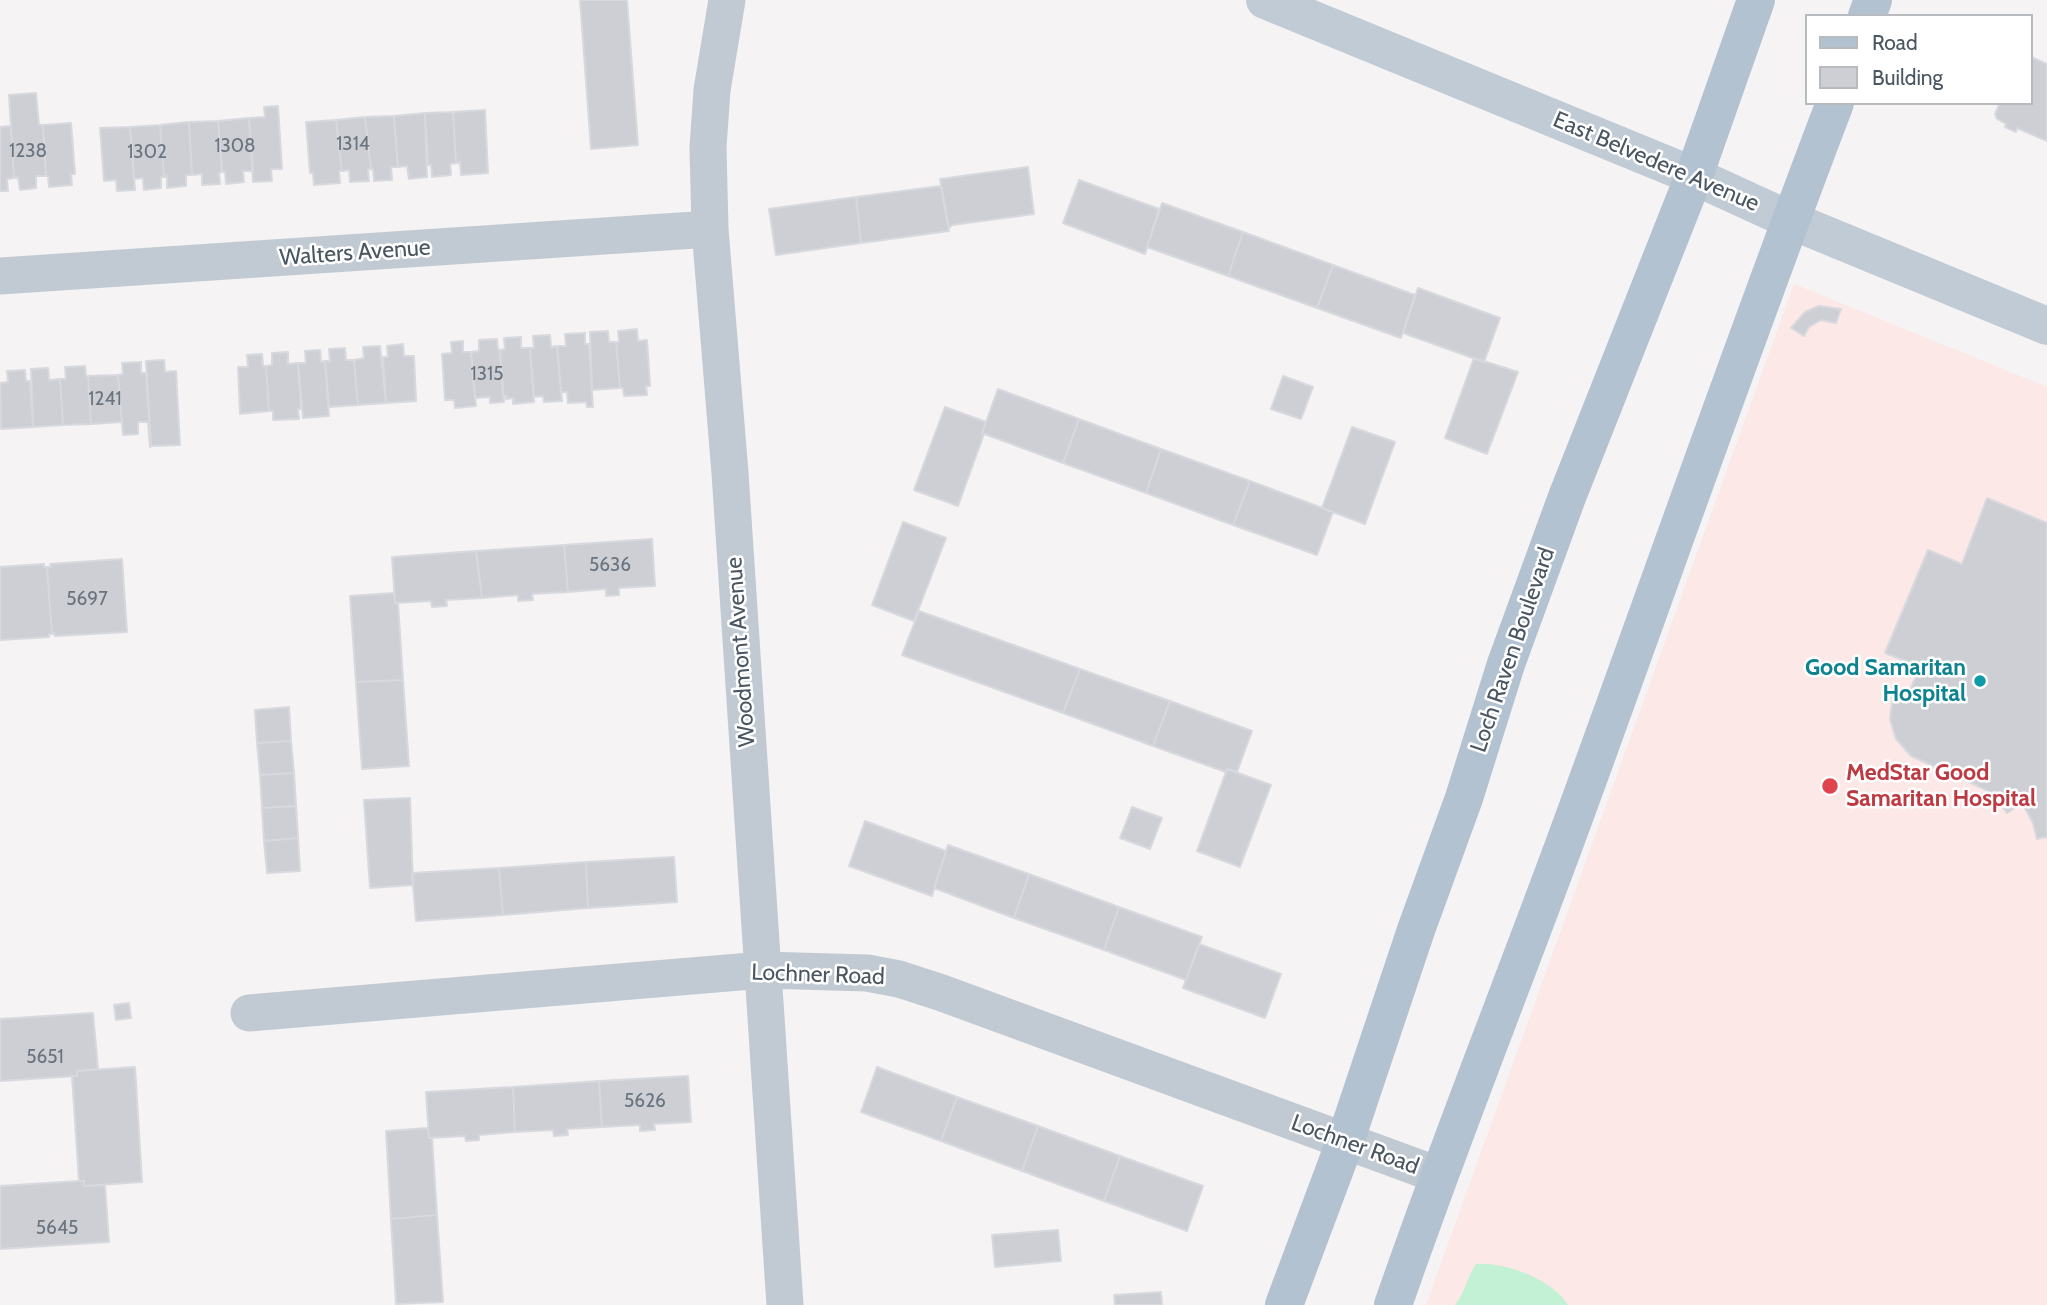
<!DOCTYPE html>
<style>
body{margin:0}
#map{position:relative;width:2047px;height:1305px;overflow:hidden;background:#f5f3f3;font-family:Cabin,sans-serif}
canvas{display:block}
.legend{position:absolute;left:1805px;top:14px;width:228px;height:91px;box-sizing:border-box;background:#fff;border:2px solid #b7bbc0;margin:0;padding:9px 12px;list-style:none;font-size:21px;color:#4a5661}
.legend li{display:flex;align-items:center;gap:14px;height:35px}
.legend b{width:35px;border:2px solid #b7bbc0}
</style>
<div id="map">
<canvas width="2047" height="1305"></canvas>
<ul class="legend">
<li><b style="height:9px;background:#b3c2d1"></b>Road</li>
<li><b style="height:19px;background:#cdcfd5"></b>Building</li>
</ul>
</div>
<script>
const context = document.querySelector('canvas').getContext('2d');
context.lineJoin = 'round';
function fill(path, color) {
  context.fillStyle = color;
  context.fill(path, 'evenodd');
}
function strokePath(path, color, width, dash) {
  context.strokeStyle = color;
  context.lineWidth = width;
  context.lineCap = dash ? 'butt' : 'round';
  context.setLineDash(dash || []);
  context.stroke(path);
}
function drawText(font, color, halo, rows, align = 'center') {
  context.font = font + ' Cabin,sans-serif';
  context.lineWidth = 5;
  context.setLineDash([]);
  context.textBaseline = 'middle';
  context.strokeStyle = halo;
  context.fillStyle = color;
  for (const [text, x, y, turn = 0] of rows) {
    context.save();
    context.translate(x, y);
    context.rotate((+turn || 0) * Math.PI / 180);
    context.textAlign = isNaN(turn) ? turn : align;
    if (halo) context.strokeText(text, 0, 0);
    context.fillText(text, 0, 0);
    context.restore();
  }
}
const medical = new Path2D(`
 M1794 284 2047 387V1305H1426Z`);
const green = new Path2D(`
 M1476 1264C1505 1262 1552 1279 1568 1305H1455C1465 1293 1467 1277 1476 1264Z`);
const building = new Path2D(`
 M580 0H627L638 145 591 149Z
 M2031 57 2047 64V141L2017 128 2016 132 2005 127 2006 124 1997 119 1995 114 2000 103H2031Z
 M36 93 39 125H43L46 176H36V188L20 190 18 177 14 178 9 95Z
 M278 106 282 169H271L272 181 253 182 249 118 265 117 264 107Z
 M485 110 488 173 461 175 460 162 456 163 453 112Z
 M453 112 456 163 450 164 451 175 432 177 431 165H428L425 113Z
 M425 113 427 177 409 179 407 166 398 167 394 116Z
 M394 116 398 167H391L392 180 374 181 373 169H371L365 117Z
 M365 117 371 169H368L369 181 350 182 349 170 342 171 336 120Z
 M249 118 253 171H243L244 182 226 184 225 172H222L218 121Z
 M336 120 342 171H339L340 183 314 185 313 173H310L306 122Z
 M218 121 222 172 219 173 220 184 202 185V174L192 175 189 122Z
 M189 122 192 175H186V186L167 188V176L164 177 160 125Z
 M71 123 75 174H71L72 185 49 187 48 176H46L43 125Z
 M160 125 164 177H161V188L144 190 143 178 134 179 130 127Z
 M11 126 14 178 7 179 8 191H0V127Z
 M130 127 135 190 117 191 116 180 104 181 100 128Z
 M1028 167 1034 214 952 225 949 228 940 179Z
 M1079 180 1159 209 1145 254 1063 223Z
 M941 186 949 231 861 243 856 197Z
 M856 197 861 243 776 255 769 209Z
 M1162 203 1243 232 1228 276 1147 247Z
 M1243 232 1333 265 1317 308 1228 276Z
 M1333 265 1415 295 1401 338 1317 308Z
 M1418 288 1500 318 1484 362 1403 333Z
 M1819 306 1841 309 1836 323 1821 320 1809 327 1804 336 1791 328 1805 312Z
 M637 329 638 341 647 340 650 386H646L647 395 624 396 623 388H620L616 342H619L618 331Z
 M608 331 609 342H616L620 388 592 390 590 332Z
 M585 333V344H589L593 407H587L586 402 568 403 567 392H561L557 346H566L565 334Z
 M550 335 551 347 557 346 562 401 544 402 543 396 534 397 530 348H534L533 336Z
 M521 337V348H530L534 402 513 404V398L506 399V396H503L500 350 505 349 504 338Z
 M497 339 498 350H500L504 402 490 403V397L475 398 471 352 479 351V340Z
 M463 341V352H471L476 406 455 408 454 400H445L442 354 452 353 451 342Z
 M403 344 404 356H414L416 401 386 403 383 357H388L387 346Z
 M380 346 386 403 358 405 354 360 364 358 363 347Z
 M345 348 346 360H354L358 405 329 407 325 361H330L329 349Z
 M320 350 321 362 325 361 329 416 303 418 298 363H306L305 351Z
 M288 352V364L298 363 301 409H298L299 419 273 420V411H269L266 366 272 365V353Z
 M262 354 263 366H266L269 411 240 414 238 367H248L247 355Z
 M1474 358 1518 372 1487 454 1445 438Z
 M164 360 165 372 176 371 180 445 151 446 146 361Z
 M141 362V373H146L151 446 150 447 148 422H138V434L123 435 118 375 123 374 122 363Z
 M85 366 86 376H88L91 424 63 425 60 379H66L65 367Z
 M48 368 49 380 60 379 63 425 33 427 31 369Z
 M25 370 26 381H30L33 427 1 429 0 383 8 382 7 371Z
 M118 375 122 422 91 424 88 376Z
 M1283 376 1313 387 1301 419 1271 409Z
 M998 389 1079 419 1063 463 982 433Z
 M945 407 986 422 982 433 984 434 958 506 914 490Z
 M1079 419 1161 449 1146 493 1063 463Z
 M1352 427 1395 442 1365 524 1322 508Z
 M1161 449 1250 481 1233 525 1146 493Z
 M1250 481 1333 512 1317 555 1233 525Z
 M1987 498 2047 523V837L2037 839 2033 823 2022 803 2007 813 1994 795 1982 788 1911 756 1896 739 1890 719 1893 696 1905 701 1920 667 1885 653 1928 550 1962 564Z
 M903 522 946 538 914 621 872 605Z
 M652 539 655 586 619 588V595L606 596V589L568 592 564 545Z
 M564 545 568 592 532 594 533 600 518 601V595L482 598 476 551Z
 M476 551 482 598 446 600 447 606 432 607 431 601 395 603 392 557Z
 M122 559 127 632 55 636 54 633 52 634 47 567H51L50 564Z
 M44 564V567H47L52 634H49V637L0 640V567Z
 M394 593 395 603H398L403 680 356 682 350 596Z
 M919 611 1080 669 1063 713 902 655Z
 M1080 669 1170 701 1153 746 1063 713Z
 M403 680 409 766 362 769 356 682Z
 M1170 701 1252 731 1237 772 1227 769 1226 772 1153 746Z
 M289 707 291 741 257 743 255 710Z
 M291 741 294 773 260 775 257 743Z
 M1227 769 1271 785 1240 867 1197 851Z
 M294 773 296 806 262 808 260 775Z
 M410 798 413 885 370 888 364 800Z
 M296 806 298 838 264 841 262 808Z
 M1132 807 1162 818 1150 849 1120 838Z
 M865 821 946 851 932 896 849 866Z
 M298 838 300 871 267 873 264 841Z
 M948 845 1029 874 1014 918 934 888Z
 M674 857 677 902 588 908 586 862Z
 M586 862 588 908 503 915 499 868Z
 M499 868 503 915 416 921 412 873Z
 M1029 874 1119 907 1104 950 1014 918Z
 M1119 907 1202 937 1186 980 1104 950Z
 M1199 944 1281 974 1265 1018 1183 988Z
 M129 1003 131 1018 116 1020 114 1005Z
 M93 1013 98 1069 77 1071V1076L0 1081V1019Z
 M135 1067 142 1182 84 1186V1181H79L72 1076H77V1071Z
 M877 1067 957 1097 941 1141 861 1112Z
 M688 1076 691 1122 654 1124 655 1130 640 1131V1125L602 1127 599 1081Z
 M599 1081 602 1127 567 1129 568 1135 554 1136 553 1130 515 1132 513 1087Z
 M513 1087 515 1132 479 1135V1140L466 1141 465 1136 429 1138 426 1092Z
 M957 1097 1038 1126 1022 1171 941 1141Z
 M1038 1126 1120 1156 1104 1201 1022 1171Z
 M428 1128 429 1138H432L437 1215 391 1219 386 1131Z
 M1120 1156 1203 1186 1187 1231 1104 1201Z
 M79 1181H84V1186L105 1185 109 1242 0 1249V1186Z
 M437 1215 443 1302 396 1304 391 1219Z
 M1058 1230 1061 1261 995 1267 992 1235Z
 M1161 1292 1162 1305H1115L1114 1295Z`);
const minor = new Path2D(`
 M727 0 712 90 708 147 710 229 730 473 785 1305
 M0 276 710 229
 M249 1013 763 970 867 973 899 979 942 993 1438 1175`);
const secondary = new Path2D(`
 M1265 0 1694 176 1790 220 2047 326`);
const primary = new Path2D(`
 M1867 16 1873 0
 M1284 1305 1345 1142 1416 930 1464 798 1506 664 1567 497 1694 176 1756 0
 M1393 1305C1451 1137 1518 972 1579 804 1664 571 1746 336 1835 103`);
const markers = [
 [1980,681,7,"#0f9aa8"],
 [1830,786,9,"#e0444e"]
];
const numberNames = [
 ["1314",353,144],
 ["1308",235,146],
 ["1238",28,151],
 ["1302",147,152],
 ["1315",487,374],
 ["1241",105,399],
 ["5636",610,565],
 ["5697",87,599],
 ["5651",45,1057],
 ["5626",645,1101],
 ["5645",57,1228]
];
const streetNames = [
 ["East Belvedere Avenue",1656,162,23],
 ["Walters Avenue",355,253,-4],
 ["Loch Raven Boulevard",1513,650,-71],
 ["Woodmont Avenue",741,652,-94],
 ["Lochner Road",818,975,2],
 ["Lochner Road",1355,1145,20]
];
const cultureNames = [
 ["Good Samaritan",1966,668],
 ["Hospital",1966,694]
];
const healthNames = [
 ["MedStar Good",1846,773],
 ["Samaritan Hospital",1846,799]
];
fill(medical, '#fce8e6');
fill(green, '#c3f1d5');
fill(building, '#cdcfd5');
strokePath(building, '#d7d9de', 2);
strokePath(minor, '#c1cad2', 37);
strokePath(secondary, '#c1cbd6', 38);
strokePath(primary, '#b3c2d1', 38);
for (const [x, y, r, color] of markers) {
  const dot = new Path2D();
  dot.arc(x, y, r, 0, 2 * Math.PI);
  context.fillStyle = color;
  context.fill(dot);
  strokePath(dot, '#fff', 2.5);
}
drawText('19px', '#6b747e', null, numberNames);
drawText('23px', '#4a5661', '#fff', streetNames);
drawText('bold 23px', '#0d838f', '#fff', cultureNames, 'right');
drawText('bold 23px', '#be3a42', '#fff', healthNames, 'left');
</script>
